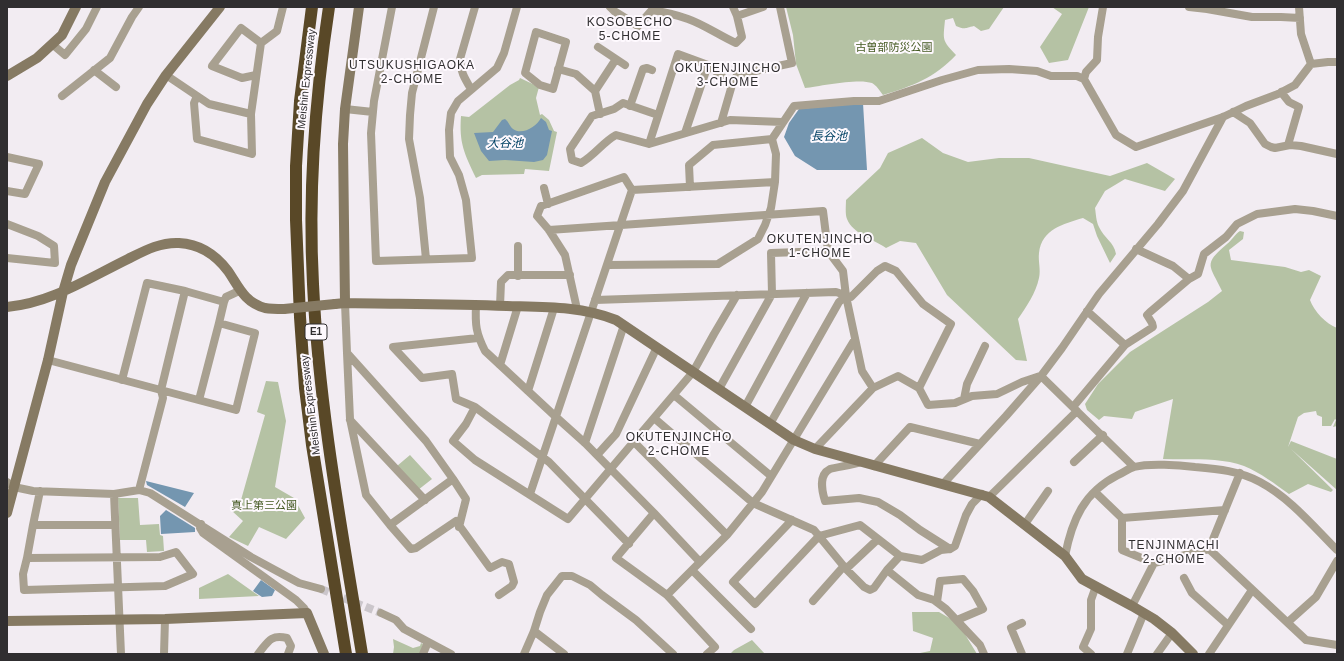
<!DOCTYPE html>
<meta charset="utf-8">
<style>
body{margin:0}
#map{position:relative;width:1344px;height:661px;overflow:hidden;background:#f2ecf2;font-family:Helvetica,sans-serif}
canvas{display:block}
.frame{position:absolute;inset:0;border:8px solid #302e30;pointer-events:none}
</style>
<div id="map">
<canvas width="1344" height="661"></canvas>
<div class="frame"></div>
</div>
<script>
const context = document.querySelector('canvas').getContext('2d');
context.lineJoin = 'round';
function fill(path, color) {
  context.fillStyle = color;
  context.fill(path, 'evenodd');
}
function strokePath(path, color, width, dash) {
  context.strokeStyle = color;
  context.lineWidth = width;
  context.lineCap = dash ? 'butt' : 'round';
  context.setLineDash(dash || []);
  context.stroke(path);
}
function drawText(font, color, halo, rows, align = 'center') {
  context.font = font + ' Helvetica,"Noto Sans JP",sans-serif';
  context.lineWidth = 4;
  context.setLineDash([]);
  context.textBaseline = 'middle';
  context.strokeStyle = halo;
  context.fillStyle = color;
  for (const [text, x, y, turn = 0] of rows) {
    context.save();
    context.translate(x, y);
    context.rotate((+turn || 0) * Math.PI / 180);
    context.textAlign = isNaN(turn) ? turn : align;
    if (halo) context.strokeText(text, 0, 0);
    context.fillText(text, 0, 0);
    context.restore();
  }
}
const green = new Path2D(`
 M786 7H1004L989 29 981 31 974 26C965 28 965 30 956 26L953 18 945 20C943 41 942 40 956 55 934 78 913 86 883 95 880 91 876 85 872 83 859 78 820 86 805 88L796 64 793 35Z
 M1052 7H1089L1068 60 1049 63 1040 47 1062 14Z
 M520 78 539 87 536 98 540 115 542 114 549 120 554 131 557 132 549 171 525 169 524 174 482 175 476 178C464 153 459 143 461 116L469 117 510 85 519 80Z
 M922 138 943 153 968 162 999 158H1029L1110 176 1147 163 1175 179 1165 191 1125 179 1105 191 1095 208C1096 214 1096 221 1099 227 1104 238 1114 242 1116 254L1110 263 1097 236 1093 224 1083 218C1063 224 1042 229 1039 253 1038 261 1041 270 1039 278 1036 293 1026 307 1018 319L1027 361 1016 360 947 295 916 243 900 241 886 248C873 239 853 234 847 219 845 214 846 205 846 200L880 168 888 153Z
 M1240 231 1244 232 1243 239 1229 250 1231 260 1285 267 1301 272 1309 270 1321 276 1310 300C1314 311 1326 324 1337 328V426L1333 427 1336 420 1335 419 1331 426H1322V417L1317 415 1316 411 1304 413 1298 417 1288 447 1291 441 1337 459V490L1291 449 1333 490 1331 492 1308 484 1289 494C1275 484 1261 473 1244 466 1220 457 1189 460 1163 459L1173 399 1135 412 1132 419 1104 416 1099 420 1087 410 1085 404 1098 384 1130 352 1208 302 1222 291C1210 265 1202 265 1227 244 1232 240 1235 234 1240 231Z
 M266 381 278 382 286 421 275 487 294 498 305 518 286 539 259 527 248 546 229 537 243 521 232 511 235 503 241 500 265 415 257 412Z
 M410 455 432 479 418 490 397 466Z
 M118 498H138L140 525 159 524 160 535 163 536 164 551 147 552 146 540H120Z
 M228 574 259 596 199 599V588Z
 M912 612H939L956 622 960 626 977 654H915L930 651 933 638 913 631Z
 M393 639 413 648 420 646 421 643 423 644 420 654H393L394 647Z
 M752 640 765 654H730L734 650Z`);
const water = new Path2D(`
 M863 103 867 170H817L795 156 784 137 789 123 799 109Z
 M541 118 546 122 549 130 552 131 547 155 543 160 534 162 505 160 489 161 481 151 474 133 493 132 502 120 505 119C509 122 510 127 513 129 522 136 537 126 541 118Z
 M146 481 194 493 185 507 147 485Z
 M166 510 195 528V532L161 534 160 516Z
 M261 580 275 590 272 596 262 597 253 591Z`);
const streetTunnel = new Path2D(`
 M321 589 381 613`);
const street = new Path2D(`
 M392 7 374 101 371 133 376 261 472 258 466 200 459 175 450 157 449 130 451 113 458 101 497 68 504 53 517 7
 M610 7 614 11 638 26 652 10C664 12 677 15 688 19 705 25 720 36 736 43L742 37 737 16 733 7
 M1189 7 1207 9 1252 17H1281L1300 18
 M1299 7 1301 34 1311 64
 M737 16 763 7
 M536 32 566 42 553 89 540 85 525 73Z
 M52 44 65 55 86 29 97 7
 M598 47 625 65
 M558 69 576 74 595 91 600 114
 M94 70 116 87
 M166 75 209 104 251 114
 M256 75 242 78 212 66 241 28 261 43
 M1084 79 1116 135 1136 147 1223 117 1246 106 1278 94 1295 85 1311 64 1328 62H1337
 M471 89C465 79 460 71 460 59L475 7
 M595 91 616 59
 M1281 92 1289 102 1299 107 1288 145
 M62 96 110 58 132 17 139 7
 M197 96 194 103 197 139 252 154 251 114 261 43 277 31 283 7
 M630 106 643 69 647 68 652 70
 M345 109 373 112
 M1233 112 1250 123 1265 144 1271 147 1275 148 1290 145 1301 146 1337 154
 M658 115 623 103 614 109 592 116 570 149 572 160 581 163C595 155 603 142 616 135L649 144 730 120 782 122
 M721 123 732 85 737 75 792 63 780 7
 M685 133 708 65
 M649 144 678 54 708 65 732 85
 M7 157 39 164 25 194 7 191
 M690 187 689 165 713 145 772 139
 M544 188 548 204
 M632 190 775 182
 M7 224 38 236 54 246 55 263 7 258
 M549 230 823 211 828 251 843 271 846 296 862 371 873 388
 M1136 249 1173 266 1189 279
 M426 259 420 198 409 139 410 115 412 93 434 7
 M608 265 718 264 758 239 765 225 771 208 775 182 776 154 772 139 794 106 854 101H879L942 80 978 70 1009 69 1037 71 1051 76H1077L1084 79 1086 72 1097 60 1098 37 1103 7
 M518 276V246
 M595 300 836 292 851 297 877 271 885 266 896 271 923 304 951 324 919 388
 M345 303 347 353
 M476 305C475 325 476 333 485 351L556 417 585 443 654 513 700 562
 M500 306 501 282 508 275H570
 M577 309 565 255 549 230 537 216 541 206 624 177 632 190
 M1087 311 1125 345
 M478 338 393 347 422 378 452 374 456 399 475 407 549 462 629 544
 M48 360 236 410 255 333 219 323 224 302 226 297 239 291
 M500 365 518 306
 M1041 376 1134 467
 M122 380 147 283 185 291
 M719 389 772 294 771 253 828 251
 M528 391 554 308
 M674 395 771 476
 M964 399 967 384 985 346
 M199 400 219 323
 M475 407 466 424 453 441 475 460 568 519 693 372 714 334 737 295
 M745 407 807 293
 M1073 407 1125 345 1153 327 1152 323 1147 315 1150 312 1189 279 1198 274 1204 254 1226 237 1237 224 1257 214 1295 209 1313 211 1337 216
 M654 418 753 503 814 530 846 569 864 587 870 590 874 588 887 570 900 556 922 560 941 550 950 549 955 546 966 515 972 504 982 494
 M350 420 425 500
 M770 424 839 302 846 296
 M634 442 727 535
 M585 443 624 325
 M815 449 873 388 898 376 919 388 928 405 955 403 972 396 997 394 1022 382 1040 376
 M597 455 616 434 657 347
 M861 462C853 465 836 467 830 469 818 475 822 491 825 501L859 498 878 502 900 515 920 530 950 549
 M1074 462 1103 435
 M874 466 910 427 980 444
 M453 479 466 499 459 527
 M7 482 14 487 33 491 114 494 139 490 150 493 251 557 299 583 321 589
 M943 484 1006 416 1041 376 1062 348 1099 294 1158 224 1183 191 1223 117
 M139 490 163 398 161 390 185 291 224 302
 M1095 492 1122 518 1225 510
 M114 494 121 654
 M530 494 632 190
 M989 497 1077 411
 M654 513 616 558 667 595 715 647 707 654
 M1122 518V550L1154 563
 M792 520 733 582 755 604 819 536 860 525 900 556
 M201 524 200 528 203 533 296 600 304 608 307 613
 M1025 524 1048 491
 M33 525 40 491
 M390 525 453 479 426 441 347 353 350 419 366 495 390 525 411 549 416 548 456 521 490 568 502 562 509 564 514 582 512 586 499 595
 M1209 549 1306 640 1337 645
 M1209 549 1240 473
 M176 552 193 574 165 586 24 590 23 574 27 558 160 557Z
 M1065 556C1072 520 1084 492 1118 475 1123 473 1129 468 1134 467 1149 463 1179 465 1195 467 1218 469 1240 471 1260 482 1290 498 1313 526 1337 550
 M27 558 33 525H115
 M846 569 878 539
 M692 570 751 629
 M887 570 918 595 934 600 946 609 980 645 984 654
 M1184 578 1192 593 1228 625
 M667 595 727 535 762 492 855 339
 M813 601 844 566
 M937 602 940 581 963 579 973 591 983 609 957 620
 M1132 606 1154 563 1209 549
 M381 613 396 620 404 629 451 654
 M1288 622 1316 597 1337 561
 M534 631 564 654
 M164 654 165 619
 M258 654C268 642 270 634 287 638L291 646 288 654
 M423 654 428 642
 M524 654 534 631 540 612 547 595 562 576H572L590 585 602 595 636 620 673 654
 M1022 654 1011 628 1022 623
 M1091 654 1083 647 1091 629V600L1096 586
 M1127 654 1144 613
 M1157 654 1172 633
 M1209 654 1252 590`);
const secondary = new Path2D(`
 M7 76 37 58 62 35 76 7
 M345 303 343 144 345 109 359 7
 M335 304 345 303C399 304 453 304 507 306 544 307 581 306 616 320L794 440 815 449 989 497 1065 556 1082 579 1132 606 1154 619 1172 633 1193 654
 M7 307C51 303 89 278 128 259 144 251 160 242 179 243 199 244 216 255 228 271 239 287 244 302 265 308 271 309 278 309 284 309
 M7 513 48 360 63 292 71 265 105 182 147 104 166 75 220 7
 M7 621 165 619 307 613 324 654`);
const highway = new Path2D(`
 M312 7 300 101 296 166V220L300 317 305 388 312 445 346 654
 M329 7C315 99 308 191 313 284 319 409 342 531 362 654`);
const secondaryBridge = new Path2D(`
 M284 309 335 304`);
const shields = [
 [316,332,22]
];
const shieldNames = [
 ["E1",316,332]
];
const parkNames = [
 ["古曽部防災公園",894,48],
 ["真上第三公園",264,506]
];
const streetNames = [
 ["Meishin Expressway",307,79,-84],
 ["Meishin Expressway",311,405,-97]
];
const neighbourhoodNames = [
 ["KOSOBECHO",630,23],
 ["5-CHOME",630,37],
 ["UTSUKUSHIGAOKA",412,66],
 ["2-CHOME",412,80],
 ["OKUTENJINCHO",728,69],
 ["3-CHOME",728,83],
 ["OKUTENJINCHO",820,240],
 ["1-CHOME",820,254],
 ["OKUTENJINCHO",679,438],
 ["2-CHOME",679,452],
 ["TENJINMACHI",1174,546],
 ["2-CHOME",1174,560]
];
const waterNames = [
 ["長谷池",829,137],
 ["大谷池",505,144]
];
fill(green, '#b5c2a4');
fill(water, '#7496b0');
strokePath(streetTunnel, '#cbc6cb', 8, [8, 4]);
strokePath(street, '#a8a090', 8);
strokePath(secondary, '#867a63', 10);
strokePath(highway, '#594827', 12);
strokePath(secondaryBridge, '#867a63', 10);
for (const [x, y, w] of shields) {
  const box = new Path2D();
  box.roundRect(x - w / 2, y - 8, w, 16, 3);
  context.fillStyle = '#fef9fe';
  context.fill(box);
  strokePath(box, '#302e30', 1);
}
drawText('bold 10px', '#302e30', null, shieldNames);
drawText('11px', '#455a23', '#fef9fe', parkNames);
drawText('11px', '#302e30', '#fef9fe', streetNames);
context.letterSpacing = '1px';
drawText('12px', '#302e30', '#fef9fe', neighbourhoodNames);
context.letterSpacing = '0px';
drawText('italic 12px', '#004164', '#fef9fe', waterNames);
</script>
